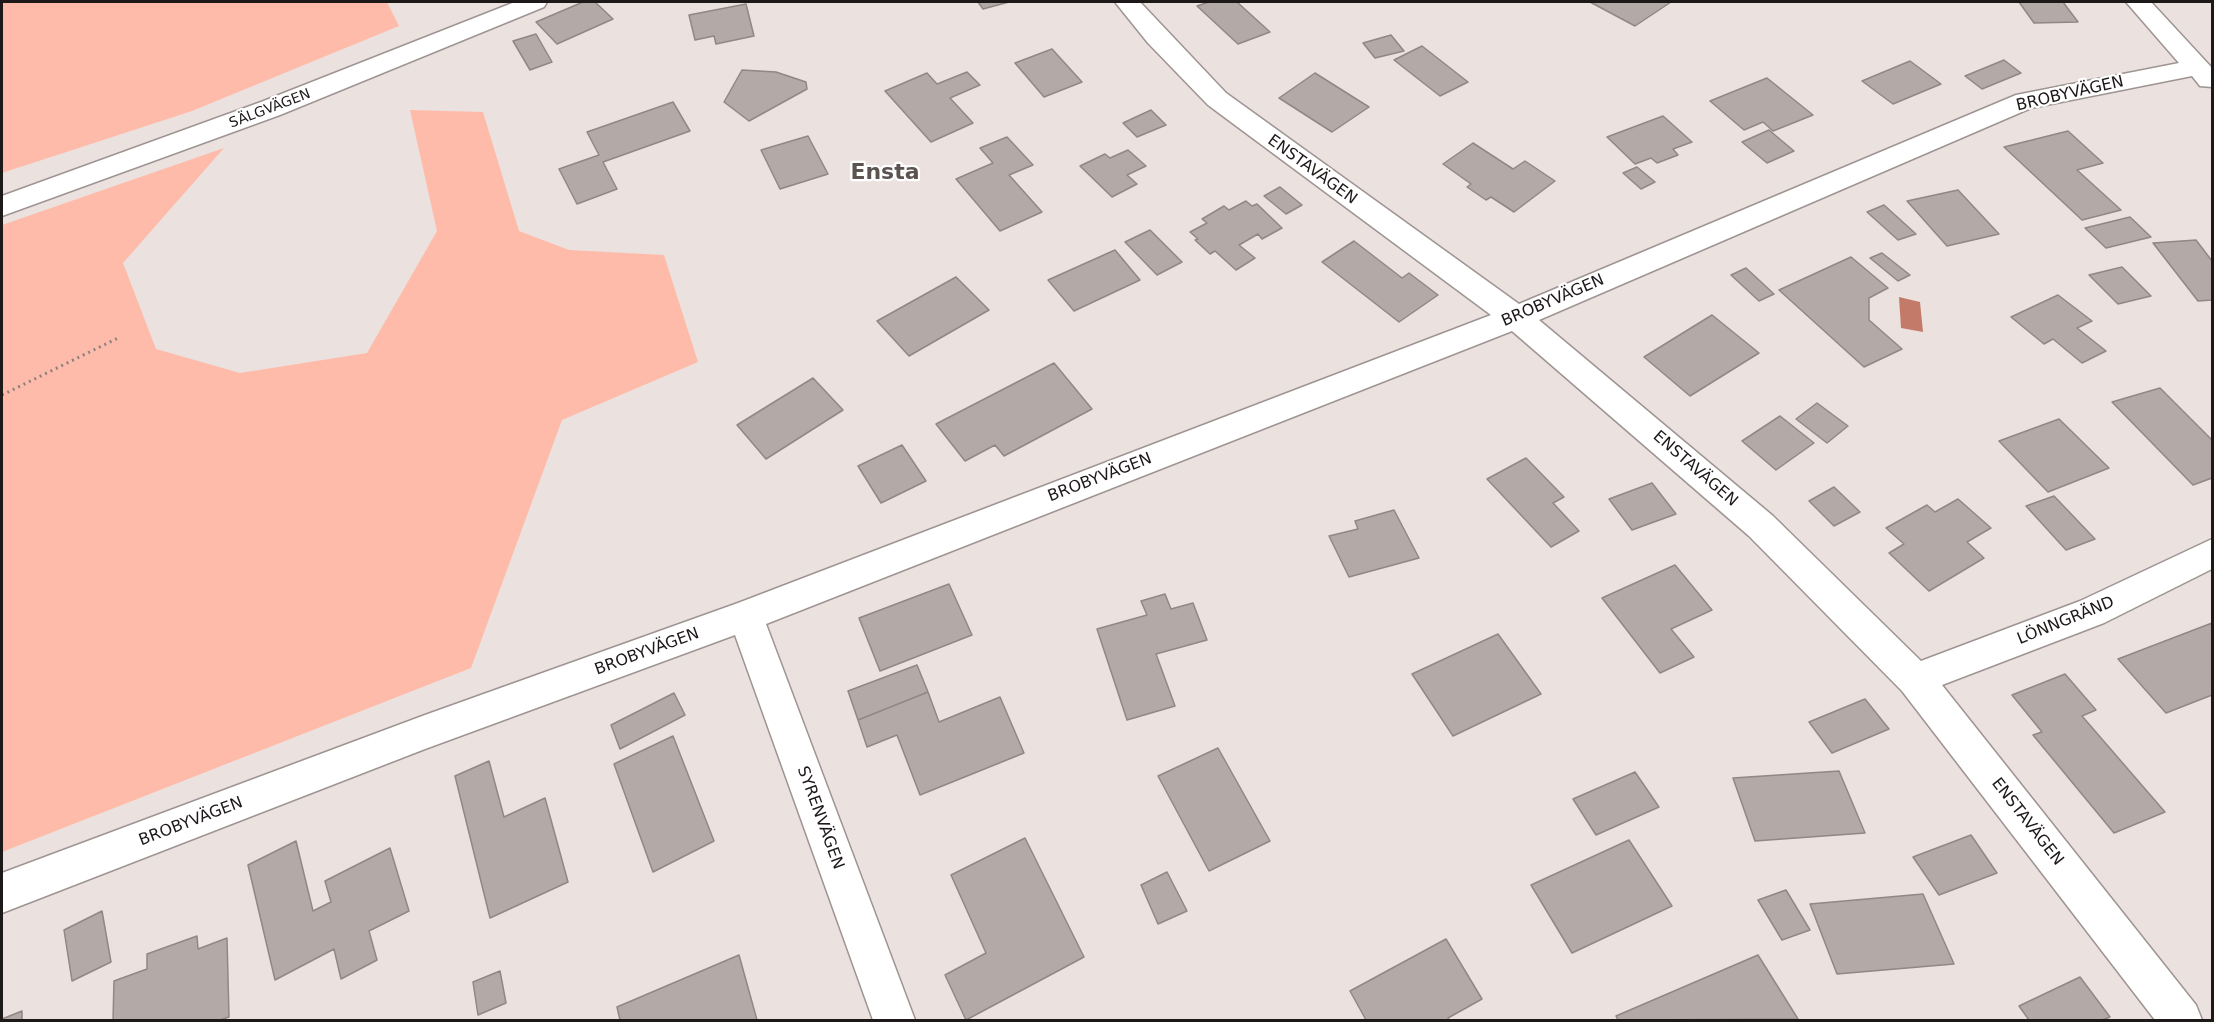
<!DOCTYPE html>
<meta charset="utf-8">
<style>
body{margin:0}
#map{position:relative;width:2214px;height:1022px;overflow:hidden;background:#ebe1de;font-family:"DejaVu Sans",sans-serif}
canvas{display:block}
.frame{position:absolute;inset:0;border:3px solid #1d1918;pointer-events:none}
</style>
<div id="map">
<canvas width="2214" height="1022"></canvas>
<div class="frame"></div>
</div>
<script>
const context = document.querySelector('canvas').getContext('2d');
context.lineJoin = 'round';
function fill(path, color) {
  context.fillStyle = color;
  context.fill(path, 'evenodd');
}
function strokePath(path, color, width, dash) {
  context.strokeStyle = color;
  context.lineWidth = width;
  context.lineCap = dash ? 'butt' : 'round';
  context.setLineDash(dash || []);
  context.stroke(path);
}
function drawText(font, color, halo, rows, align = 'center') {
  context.font = font + ' "DejaVu Sans",sans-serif';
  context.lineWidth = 4.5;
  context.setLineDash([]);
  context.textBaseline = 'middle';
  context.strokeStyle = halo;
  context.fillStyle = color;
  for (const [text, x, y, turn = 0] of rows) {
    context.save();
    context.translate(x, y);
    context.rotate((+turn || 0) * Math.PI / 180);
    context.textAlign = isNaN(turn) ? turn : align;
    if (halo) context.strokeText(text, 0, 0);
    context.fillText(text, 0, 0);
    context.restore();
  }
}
const green = new Path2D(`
 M2 2H387L399 26 192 111 2 173Z
 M410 110 483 112 519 231 569 250 664 255 698 362 562 420 471 668 2 852V225L224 148 123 263 156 349 240 373 367 353 437 231Z`);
const water = new Path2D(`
 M1899 297 1920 302 1923 332 1901 328Z`);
const building = new Path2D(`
 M583 2H595L613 19 557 44 536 22Z
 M978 2H1009L983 9Z
 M1209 2H1237L1270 32 1238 44 1197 6Z
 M1590 2H1671L1635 26Z
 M2019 2H2063L2078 22 2034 23Z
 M746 4 754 36 716 44 714 36 695 40 689 15Z
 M536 34 552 62 530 70 513 41Z
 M1391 35 1404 51 1375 58 1363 43Z
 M1422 46 1468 82 1440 96 1394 60Z
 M1052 49 1082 82 1044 97 1015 63Z
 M2004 60 2021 73 1982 89 1965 76Z
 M1910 61 1941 84 1893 104 1862 81Z
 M742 70 776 72 806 82 807 89 749 121 724 102Z
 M967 72 980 85 950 98 973 123 931 142 885 91 927 73 937 84Z
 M1315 73 1369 107 1332 132 1279 98Z
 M1767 78 1813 115 1773 131 1763 122 1744 130 1710 101Z
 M673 102 690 131 603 162 617 189 577 204 559 169 599 155 587 132Z
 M1151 110 1166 125 1137 137 1123 123Z
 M1663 116 1692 142 1673 149 1678 155 1657 163 1651 158 1635 164 1607 137Z
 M1769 130 1794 151 1767 163 1742 142Z
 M2068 131 2103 163 2077 170 2121 210 2082 220 2004 147Z
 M808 136 828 174 780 189 761 150Z
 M1007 137 1033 165 1009 175 1042 212 1000 231 956 179 993 163 980 148Z
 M1473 143 1513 169 1525 161 1555 181 1514 212 1491 197 1486 200 1467 187 1471 184 1443 164Z
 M1128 150 1146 166 1127 175 1137 184 1112 197 1080 166 1105 154 1110 158Z
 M1637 167 1655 182 1641 189 1623 173Z
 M1280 187 1302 205 1286 214 1264 196Z
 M1958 190 1999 234 1947 246 1907 201Z
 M1246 201 1252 206 1257 204 1282 228 1262 239 1258 234 1239 245 1255 258 1236 270 1215 251 1210 254 1195 240 1198 239 1190 232 1207 223 1202 219 1224 206 1229 210Z
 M1884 205 1916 234 1898 240 1867 212Z
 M2130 217 2151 237 2106 248 2085 228Z
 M1150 230 1182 262 1157 275 1125 242Z
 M2196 240 2212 261V300L2198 301 2153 243Z
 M1354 241 1402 278 1409 273 1438 295 1399 322 1322 262Z
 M1115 250 1140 280 1074 311 1048 280Z
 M1882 253 1910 275 1898 281 1870 258Z
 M1851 257 1888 288 1869 298V320L1902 349 1864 367 1779 290Z
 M2122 267 2151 296 2118 304 2089 275Z
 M1746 268 1774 294 1759 301 1731 275Z
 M956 277 989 310 909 356 877 321Z
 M2058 295 2092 321 2077 328 2106 351 2082 363 2053 339 2044 344 2011 317Z
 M1712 315 1759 353 1690 396 1644 357Z
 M1054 363 1092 409 1004 456 995 445 965 461 936 424Z
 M813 378 843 410 766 459 737 425Z
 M2160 388 2212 440V478L2193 485 2112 402Z
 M1817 403 1848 426 1827 443 1796 419Z
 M1780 416 1814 443 1776 470 1742 441Z
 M2059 419 2109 468 2048 492 1999 441Z
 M902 445 926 481 881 503 858 466Z
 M1526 458 1564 497 1553 503 1579 531 1551 547 1487 479Z
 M1652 483 1676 514 1632 530 1609 499Z
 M1834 487 1860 512 1834 526 1809 501Z
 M2054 496 2095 539 2066 550 2026 506Z
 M1958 499 1991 528 1967 542 1984 558 1929 591 1889 553 1904 544 1886 528 1927 505 1935 512Z
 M1394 510 1419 558 1349 577 1329 536 1358 529 1355 521Z
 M1675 565 1712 610 1671 629 1694 657 1660 673 1602 598Z
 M949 584 972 635 880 671 859 618Z
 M1165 594 1171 609 1193 603 1207 640 1156 654 1175 706 1127 720 1097 629 1147 615 1141 601Z
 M2212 623V695L2166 713 2118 659Z
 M1498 634 1541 694 1453 736 1412 674Z
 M917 665 928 692 858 720 848 691Z
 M2065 674 2096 710 2082 716 2165 812 2114 833 2033 735 2042 732 2012 695Z
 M928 692 939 722 1000 697 1024 753 920 795 897 735 867 747 858 720Z
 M674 693 685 715 620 749 611 725Z
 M1865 699 1889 729 1832 753 1809 722Z
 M673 736 714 841 653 872 614 764Z
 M1218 748 1270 841 1209 871 1158 776Z
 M489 761 504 817 545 798 568 882 490 918 455 776Z
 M1839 771 1865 833 1755 841 1733 778Z
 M1635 772 1659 807 1596 835 1573 799Z
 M1971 835 1997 873 1939 895 1913 857Z
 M1025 838 1084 957 966 1020 945 975 986 953 951 875Z
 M1629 840 1672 906 1572 953 1531 885Z
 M296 841 313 911 331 902 325 881 390 848 409 911 369 931 377 960 341 979 334 949 275 980 248 865Z
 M1167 872 1187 911 1158 924 1141 885Z
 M1786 890 1810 930 1782 940 1758 900Z
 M1923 894 1954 964 1837 974 1810 904Z
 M102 911 111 962 72 981 64 930Z
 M197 936 198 949 227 938 229 1017 220 1020H113L114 981 147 969V954Z
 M1446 939 1482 999 1448 1018 1449 1020H1366L1350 991Z
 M739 955 757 1020H620L617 1007Z
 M1758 955 1798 1019 1618 1020 1616 1016Z
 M500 971 506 1003 478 1015 473 982Z
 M2080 977 2110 1017 2102 1020H2029L2019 1006Z
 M22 1011V1020H2V1019Z`);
const path = new Path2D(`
 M2 395 118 338`);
const minor = new Path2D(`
 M515 2H547L544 7 280 115 2 216V196L261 102Z
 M1115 2H1140L1226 93 1519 304 2016 95 2179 63 2126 2H2151L2212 68V87L2200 86 2192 76 2031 108 1539 320 1773 516 1921 661 2080 601 2212 539V569L2104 623 1942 685 2196 1005 2202 1020H2155L1902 691 1749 536 1512 331 766 624 915 1020H873L735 635 425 749 2 913V873L425 715 738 603 1491 315 1208 105 1148 43Z`);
const farStreetnames = [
 ["SÄLGVÄGEN",270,109,-21]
];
const streetNames = [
 ["BROBYVÄGEN",2070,94,-13],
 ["ENSTAVÄGEN",1312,170,36],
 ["BROBYVÄGEN",1553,301,-23],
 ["ENSTAVÄGEN",1695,469,41],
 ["BROBYVÄGEN",1100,478,-21],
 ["LÖNNGRÄND",2066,621,-22],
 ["BROBYVÄGEN",647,652,-20],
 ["SYRENVÄGEN",820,818,70],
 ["BROBYVÄGEN",191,822,-21],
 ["ENSTAVÄGEN",2027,822,52]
];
const districtNames = [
 ["Ensta",885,173]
];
fill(green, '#fba');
fill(water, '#c37a68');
fill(building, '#b3a9a7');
strokePath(building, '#918784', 1.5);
strokePath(minor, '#9e9492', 3);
strokePath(path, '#8a8381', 3, [2, 4]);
fill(minor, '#fff');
drawText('14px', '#1d1918', '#fff', farStreetnames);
drawText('16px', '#1d1918', '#fff', streetNames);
drawText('bold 22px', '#5c5351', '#fff', districtNames);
</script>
